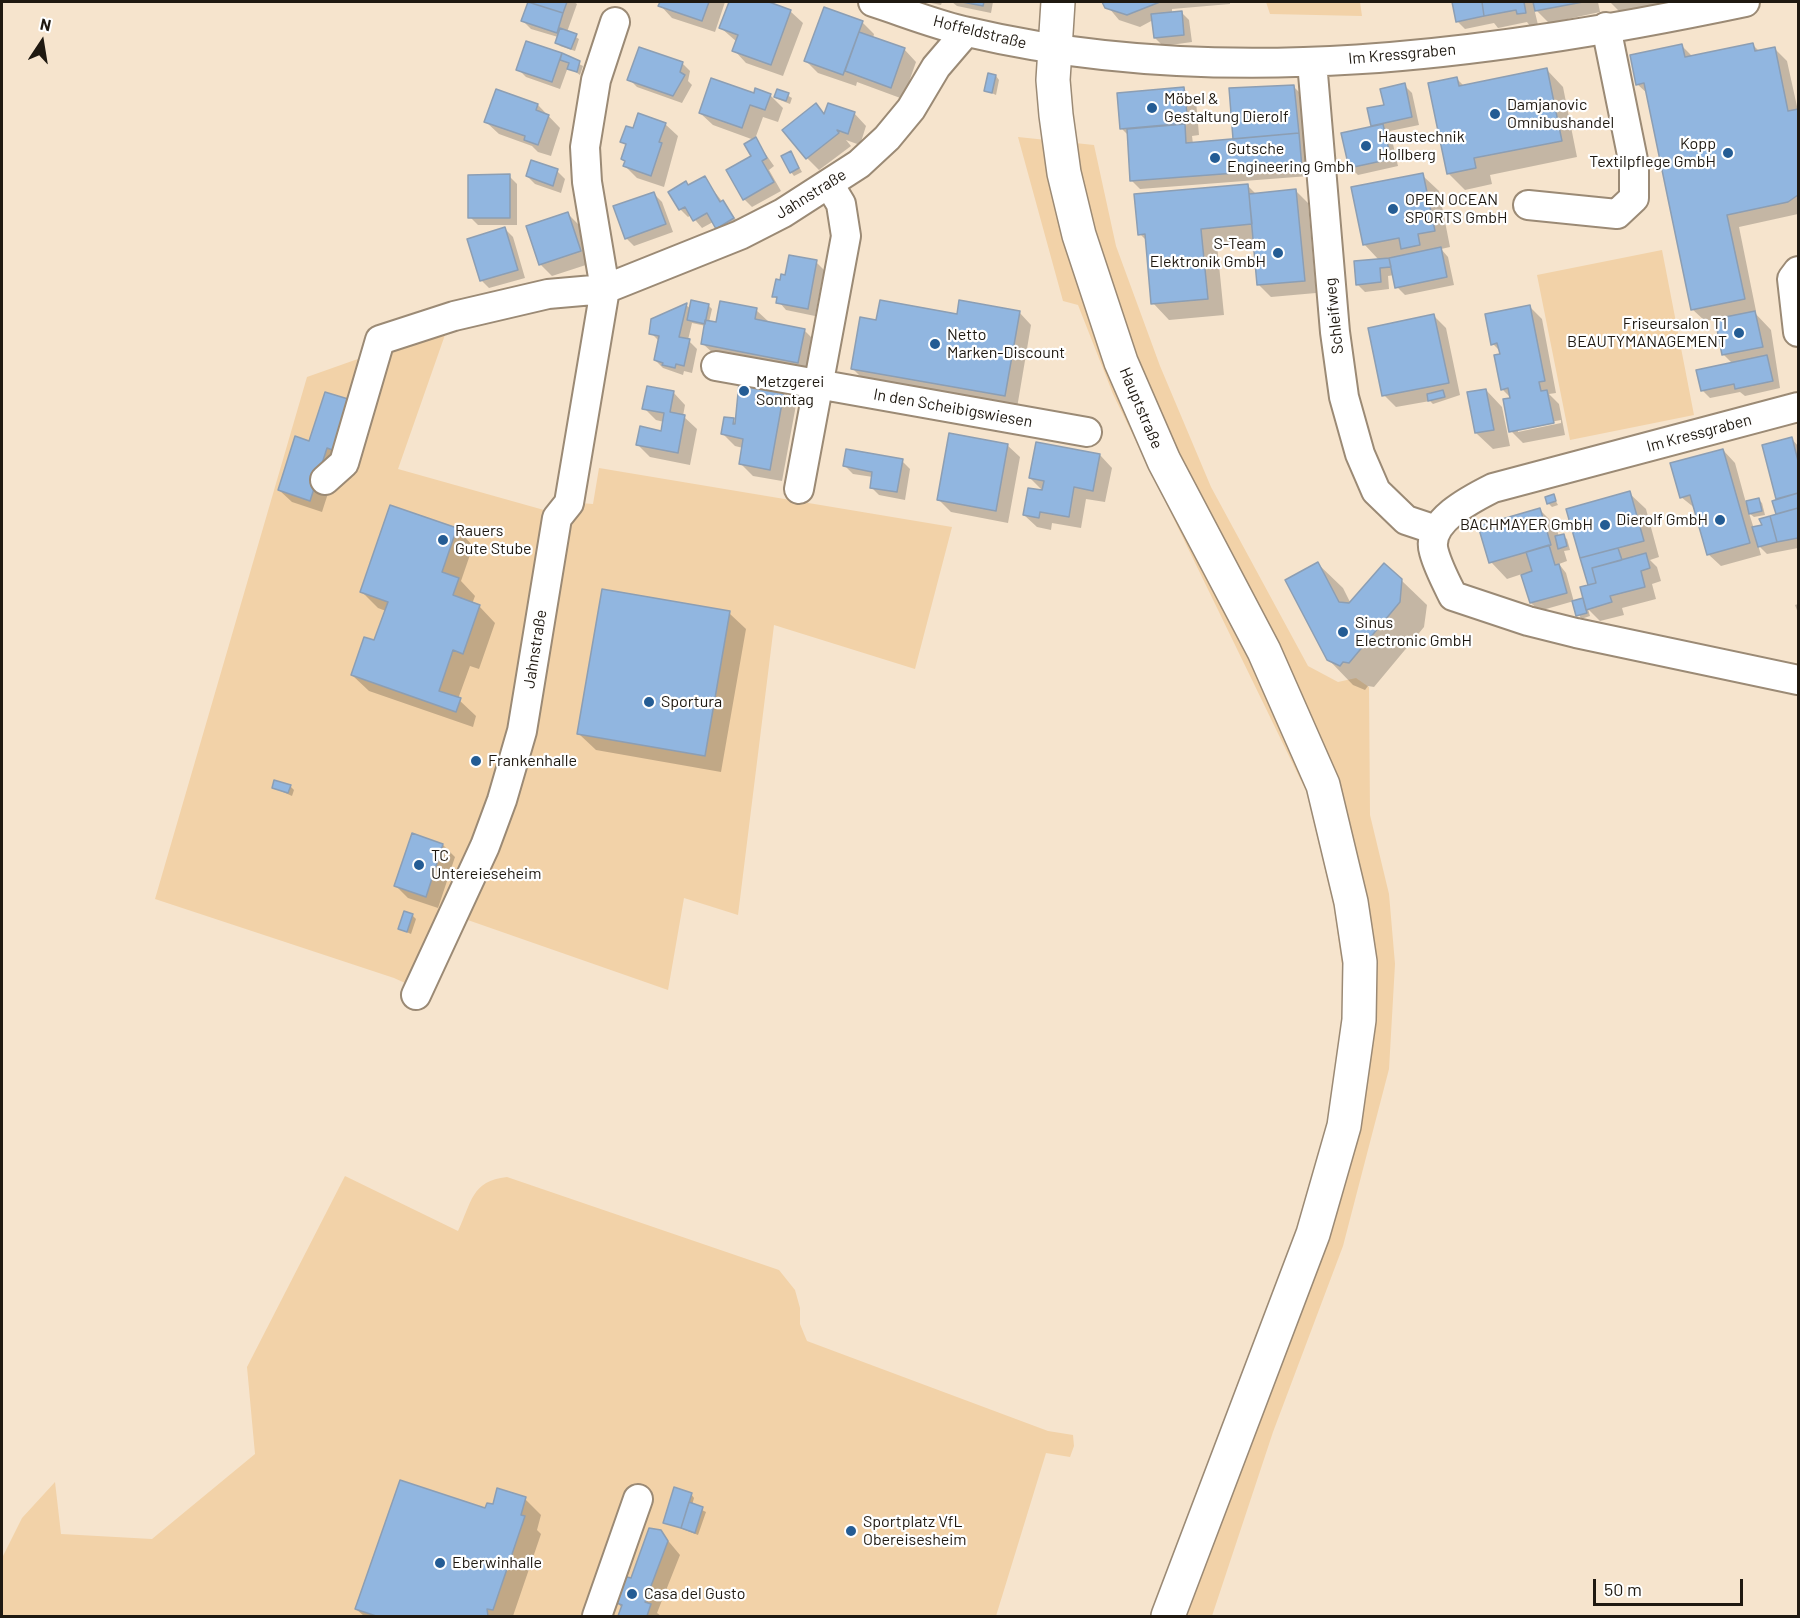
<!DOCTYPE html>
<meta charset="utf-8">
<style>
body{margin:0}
#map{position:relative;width:1800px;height:1618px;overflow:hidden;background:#f6e4cd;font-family:Barlow,sans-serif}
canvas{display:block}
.frame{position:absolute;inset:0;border:3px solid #1f1911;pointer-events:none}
.north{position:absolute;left:12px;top:12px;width:60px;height:60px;-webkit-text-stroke:4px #fff;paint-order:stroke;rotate:12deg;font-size:16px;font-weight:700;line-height:24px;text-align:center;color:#1f1911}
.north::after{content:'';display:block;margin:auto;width:21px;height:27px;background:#1f1911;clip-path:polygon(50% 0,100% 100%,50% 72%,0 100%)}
.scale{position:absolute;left:1593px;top:1579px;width:150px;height:27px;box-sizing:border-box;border:3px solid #1f1911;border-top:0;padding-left:8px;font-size:18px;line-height:21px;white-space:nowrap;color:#1f1911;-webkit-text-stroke:4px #fff;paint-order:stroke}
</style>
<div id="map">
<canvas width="1800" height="1618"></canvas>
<div class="frame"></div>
<div class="north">N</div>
<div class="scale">50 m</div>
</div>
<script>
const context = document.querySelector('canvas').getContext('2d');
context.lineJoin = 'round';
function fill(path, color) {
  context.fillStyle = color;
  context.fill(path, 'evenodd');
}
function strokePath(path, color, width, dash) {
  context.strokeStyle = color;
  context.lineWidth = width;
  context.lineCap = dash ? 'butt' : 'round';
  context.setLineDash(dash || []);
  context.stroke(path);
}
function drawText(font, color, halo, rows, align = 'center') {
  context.font = font + ' Barlow,sans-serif';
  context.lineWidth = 4.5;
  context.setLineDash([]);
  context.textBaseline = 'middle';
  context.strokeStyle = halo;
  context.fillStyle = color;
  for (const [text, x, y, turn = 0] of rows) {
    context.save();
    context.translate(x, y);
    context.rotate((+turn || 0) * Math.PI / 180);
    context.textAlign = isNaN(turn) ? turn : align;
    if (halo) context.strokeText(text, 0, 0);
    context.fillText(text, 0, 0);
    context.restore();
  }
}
const green = new Path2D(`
 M1266 2H1360L1362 16 1270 14Z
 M1018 137 1094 145 1116 246 1160 366 1211 487 1308 666 1338 682 1356 678 1369 687 1370 815 1389 894 1395 964 1389 1069 1343 1246 1273 1432 1212 1616H1160L1282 1274 1311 1181 1328 1119 1343 1021 1342 966 1334 907 1307 793 1113 394 1078 305 1063 301Z
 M1662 250 1694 415 1570 440 1537 275Z
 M434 332H446L398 469 576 519 580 503 593 504 599 468 952 527 915 669 774 625 738 915 684 898 668 990 462 918 425 992 394 978 155 899 307 377Z
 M345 1176 458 1231C472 1202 471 1181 507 1177L779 1270 795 1290 800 1308V1324L807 1341 1048 1431 1073 1435 1074 1446 1070 1457 1046 1453 996 1616H2V1558L22 1518 55 1482 61 1534 152 1539 255 1454 247 1367Z`);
const shadow = new Path2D(`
 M529 2H574L577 4 567 32 579 39 575 51 560 46 557 42 558 37 531 29 523 21Z
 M661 2H725L715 32 672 18 660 5Z
 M731 2H767L790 11 803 23 783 76 746 63 734 50 737 42 721 28Z
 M926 2H942L941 5Z
 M952 2H993L991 13 957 6Z
 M1104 2H1230V4L1172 9V13L1181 12 1189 20 1192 42 1163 46 1155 38 1153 20 1140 27 1119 20Z
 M1453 2H1598L1600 12 1549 23 1534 8 1538 25 1530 26 1527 22 1498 28 1494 23 1465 29 1457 21Z
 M1610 2H1674L1620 12Z
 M862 22 874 34 873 38 904 49 916 62 903 99 857 82 856 86 818 73 806 61Z
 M1753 45 1760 52 1775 49 1787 61 1798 111V214L1739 227 1756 311H1753L1771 330 1780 388 1745 396 1740 392 1710 398 1702 390 1733 364 1723 354 1717 319 1705 321 1692 309 1648 94 1637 84 1682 46 1693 57Z
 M561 55 583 66 580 75 568 67 560 89 526 77 518 69Z
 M682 63 690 71 688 81 692 85 682 103 637 87 629 79Z
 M1547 70 1563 87 1577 157 1490 175 1492 184 1465 190 1448 173 1456 78 1464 86Z
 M996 76 999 80 996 95 985 90Z
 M1404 85 1412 93 1419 125 1390 131 1398 166 1358 175 1350 167 1372 128 1368 109 1385 106Z
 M1294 87 1306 99 1309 176 1140 189 1132 181 1129 136 1121 128 1184 89 1196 101 1199 135 1192 136 1193 144 1235 140Z
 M778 90 792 98 790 104 775 98Z
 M497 91 538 105 560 128 551 156 538 152 532 146 499 134 486 122Z
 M755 94 770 95 783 108 778 122 763 117 755 139 774 166 769 170 781 191 752 207 744 199 754 140 713 125 700 113Z
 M816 105 826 115 854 113 866 126 860 145 846 140 851 146 819 170 807 158Z
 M665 124 678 136 664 187 637 178 625 166 626 162 622 159 627 146 622 142 634 130Z
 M791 153 802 172 794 176 791 172Z
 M557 171 565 179 561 193 535 184 527 176Z
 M1422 175 1439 191 1450 247 1441 249 1448 257 1454 285 1405 295 1397 287 1394 275 1388 276 1389 289 1365 292 1357 284 1378 259 1364 244Z
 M509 176 517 184V225H478L470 217Z
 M704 178 741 226 725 236 713 222 702 228 691 215 688 217 680 209 689 186Z
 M1248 186 1257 195 1296 191 1308 203 1316 293 1271 297 1259 285 1255 241 1217 245 1224 315 1169 320 1153 303 1147 241 1140 234Z
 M654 194 662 202 673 232 634 246 626 238Z
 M568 214 580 226 592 263 552 276 540 264Z
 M505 229 513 237 525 278 489 288 481 280Z
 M816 262 824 270 815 316 786 310 774 296 781 282Z
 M686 305 691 309 708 305 712 309 709 322 717 324 756 310 769 322 804 330 817 343 811 374 715 355 702 343 706 326 692 323 688 340 697 349 692 373 684 371 683 375 663 368 655 360 659 341 651 333Z
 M1530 307 1542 319 1556 393 1549 394 1559 404 1565 435 1523 443 1511 431 1512 399 1502 389 1501 352 1493 344ZM1561 420V423L1518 432V428Z
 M1019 312 1031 325 1017 408 865 381 852 368 877 322Z
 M1434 316 1446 328 1460 395 1433 404 1430 401 1396 407 1384 395Z
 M1486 390 1502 407 1510 446 1493 449 1476 433Z
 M673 392 685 405 683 416 697 429 690 465 650 457 638 445 662 432 664 422 656 420 644 408Z
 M784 393 796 405 782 481 753 476 740 463 743 448 735 446 723 434 733 420 737 424Z
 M357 403 322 512 292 502 279 490 310 442Z
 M1792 439 1798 446V548L1767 554 1758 545 1761 555 1721 566 1708 554 1696 509 1681 497 1723 450 1735 463 1746 503 1759 500 1762 503 1765 515 1754 517 1749 513 1754 529 1764 526 1777 515 1774 502 1778 500 1764 447Z
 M1007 445 1020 457 1008 523 951 512 939 500Z
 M1100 455 1112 468 1105 502 1086 499 1081 528 1052 523 1051 530 1037 527 1024 515 1045 493 1030 478Z
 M902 461 910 469 905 500 879 495 871 487 873 477 853 474 845 466Z
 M1629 493 1646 509 1659 557 1650 560 1657 567 1661 581 1652 584 1656 599 1622 608 1624 615 1600 621 1588 609 1590 616 1581 619 1574 601 1539 611 1531 603 1522 574 1507 579 1491 562 1540 510 1556 526 1559 537 1563 536 1567 539 1570 550 1564 551 1567 561 1559 564 1566 573 1574 602 1585 599 1590 586 1568 510Z
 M1553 496 1558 505 1552 507 1548 503Z
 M457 529 473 546 461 581 475 596 472 604 479 606 495 623 479 669 470 666 458 699 476 716 473 727 369 691 352 675 375 642 386 611 378 608 362 592Z
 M1318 564 1343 588 1351 604 1401 580 1427 605 1424 627 1374 687 1368 686 1365 690 1353 685 1328 659Z
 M1798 604V613L1795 605Z
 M729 613 746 629 721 772 596 750 579 734Z
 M290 786 294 790 292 796 274 788Z
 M443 845 455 857 438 908 408 898 396 886Z
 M412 915 416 919 411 934 400 929Z
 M691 1494 694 1498 692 1505 706 1512 698 1535 665 1522Z
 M525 1499 541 1515 537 1530 541 1534 513 1616H364L356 1609 486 1510Z
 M660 1531 680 1555 657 1613 661 1616H620L622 1608 616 1601 632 1580Z`);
const building = new Path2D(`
 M528 2H567L563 13Z
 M528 2 563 13 557 33 521 21Z
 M660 2H709L702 21 658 6Z
 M729 2H769L791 10 771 65 732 51 738 35 719 28Z
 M962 2H984L983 6Z
 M1102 2H1160L1127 15 1105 8Z
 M1452 2H1482L1484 16 1456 22Z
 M1482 2H1524L1526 13 1517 14 1516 10 1484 16Z
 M1533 2H1583L1535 11Z
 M824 7 863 21 843 75 804 61Z
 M1182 11 1184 35 1154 38 1151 14Z
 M560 28 577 34 571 49 555 43Z
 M859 32 905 48 891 88 845 71Z
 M526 41 562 53 552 82 516 70Z
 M1753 43 1755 51 1775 47 1788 111 1798 109V195L1788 202 1727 215 1745 299 1691 310 1644 83 1636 85 1630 55 1682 44 1685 57Z
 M639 47 683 62 680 72 685 75 673 96 627 80Z
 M562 53 580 61 577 72 567 69 569 63 560 60Z
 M1547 68 1562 141 1474 158 1476 168 1447 174 1428 83 1457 77 1459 86Z
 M988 73 996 75 992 93 984 91Z
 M711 78 754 93 755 88 771 94 765 110 750 105 742 128 699 113Z
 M1405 83 1412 117 1371 126 1367 108 1384 105 1380 89Z
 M1294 85 1299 133 1233 139 1229 88Z
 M1184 87 1188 123 1120 129 1117 93Z
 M496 89 538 104 536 110 549 115 538 145 524 140 525 136 484 122Z
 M777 89 789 93 786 101 774 97Z
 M816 103 824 114 828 103 855 112 848 134 837 130 839 133 806 159 782 130Z
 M638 113 666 123 659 142 662 143 651 176 623 166 625 161 621 159 626 144 620 142 626 126 633 128Z
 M1185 124 1186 143 1299 133 1302 168 1130 181 1127 129Z
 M1383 124 1391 159 1349 168 1341 133Z
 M756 137 767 158 762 161 774 182 743 200 726 170 751 156 744 144Z
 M791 151 799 168 790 173 781 156Z
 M531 160 558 169 553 186 526 176Z
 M1423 173 1435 231 1418 234 1420 245 1401 249 1399 238 1363 245 1351 187Z
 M510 174V218H468V175Z
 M705 176 720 202 723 200 734 218 716 229 707 213 693 221 685 207 679 210 668 192 686 181 688 185Z
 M1248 184 1252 224 1201 229 1208 299 1151 304 1145 234 1138 235 1134 194Z
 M1296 189 1305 281 1257 285 1249 194Z
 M654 192 666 224 625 239 613 206Z
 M568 212 581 251 539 265 526 226Z
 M505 227 518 270 480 281 467 239Z
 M1441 247 1447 277 1395 288 1389 258Z
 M789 255 817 260 808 309 776 303 777 297H772L776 279 780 280 781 274 785 275Z
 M1389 258 1391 267 1380 268 1381 282 1356 285 1354 261Z
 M691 300 709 304 705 324 687 320Z
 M880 300 957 314 959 300 1020 311 1005 396 851 369 860 317 876 320Z
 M720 301 757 308 755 319 805 329 798 363 701 344 705 320 716 322Z
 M687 303 679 337 690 339 684 366 676 364 675 368 662 365 663 363 654 360 659 336 649 334 651 319Z
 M1530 305 1545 381 1539 382 1541 391 1547 390 1554 423 1509 432 1503 399 1510 398 1508 388 1501 390 1494 355 1500 354 1497 343 1491 345 1485 314Z
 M1755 311 1763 347 1722 355 1715 319Z
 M1434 314 1449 383 1382 396 1368 328Z
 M1767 355 1773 381 1735 389 1734 384 1701 391 1696 370Z
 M739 383 784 392 770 470 739 464 743 439 721 434 724 417 734 418 733 424H735Z
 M647 386 674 391 670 412 685 415 678 453 636 445 640 426 661 431 664 413 642 409Z
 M1486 389 1494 430 1475 433 1467 392Z
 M1443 390 1445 397 1428 401 1427 394Z
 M325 392 358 402 341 453 327 448 310 501 278 490 295 436 309 441Z
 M949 433 1008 444 996 511 937 500Z
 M1792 437 1798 461V493L1776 499 1762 445Z
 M1036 442 1100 454 1093 491 1074 487 1069 517 1040 512 1039 518 1023 515 1028 488 1042 490 1044 481 1029 478Z
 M846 449 903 459 897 492 870 488 872 472 843 466Z
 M1723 449 1750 543 1707 555 1690 495 1680 498 1670 463Z
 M1630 491 1644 541 1580 558 1566 509Z
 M1798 493V508L1776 514 1772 501Z
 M1554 494 1556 501 1547 504 1545 497Z
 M1759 498 1762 511 1749 514 1746 501Z
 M390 505 457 528 442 572 459 578 453 595 480 605 463 654 453 650 439 691 461 698 456 712 351 675 364 637 374 640 388 602 360 592Z
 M1540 508 1551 545 1489 563 1478 526Z
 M1798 508V538L1777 542 1770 516Z
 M1770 516 1777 542 1758 547 1752 527 1762 525 1759 519Z
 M1564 534 1567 546 1558 549 1555 536Z
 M1549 545 1555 565 1559 564 1567 593 1530 603 1521 575 1532 571 1526 552Z
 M1618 548 1622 560 1592 568 1596 583 1588 585 1580 558Z
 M1646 553 1650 568 1641 571 1645 587 1610 596 1612 602 1586 610 1580 587 1596 583 1592 568Z
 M1318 562 1339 602 1349 603 1384 563 1402 579 1400 602 1349 663 1343 662 1340 666 1327 660 1285 580Z
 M602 589 730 611 705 756 577 734Z
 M1583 598 1587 613 1576 616 1572 601Z
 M274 780 291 785 288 793 272 788Z
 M412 833 443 844 426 897 394 886Z
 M404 911 413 914 407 932 398 929Z
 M400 1480 485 1508 487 1503 493 1504 497 1488 526 1497 521 1515 525 1516 493 1610 487 1609 488 1616H376L355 1609Z
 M674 1487 692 1493 681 1528 663 1523Z
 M689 1502 703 1507 695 1533 681 1528Z
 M649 1528 661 1530 668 1541 645 1602 651 1604 647 1616H618L622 1605 614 1602 623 1576 631 1578Z`);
const minor = new Path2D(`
 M873 2C904 12 936 25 968 32 1222 92 1493 55 1745 2
 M1312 62 1335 332 1344 397 1360 454 1376 491 1406 520 1436 530
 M1528 205 1617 214 1634 198V165L1606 27
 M1798 271 1792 279 1798 332
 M716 366 1087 432
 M1798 407 1493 488C1471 499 1425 522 1434 552 1438 567 1446 582 1453 596L1528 621 1576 633 1798 680
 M325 480 344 463 380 340 454 316 548 294 605 289 740 235 783 213 859 164 887 138 911 109 936 67 966 32
 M799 489 846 236 841 204 829 184
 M416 995 485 846 502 800 522 731 557 518 569 503 605 289 587 182 585 147 596 80 615 22
 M597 1616 638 1499`);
const major = new Path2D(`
 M1058 2 1053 80 1056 115 1064 173 1079 235 1121 362 1164 461 1264 651 1323 785 1351 902 1360 962 1359 1020 1344 1126 1313 1234 1168 1616`);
const markers = [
 [1152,108,6,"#245c94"],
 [1495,114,6,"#245c94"],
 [1366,146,6,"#245c94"],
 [1728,153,6,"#245c94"],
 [1215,158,6,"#245c94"],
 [1393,209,6,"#245c94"],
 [1278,253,6,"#245c94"],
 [1739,333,6,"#245c94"],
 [935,344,6,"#245c94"],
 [744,391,6,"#245c94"],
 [1720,520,6,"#245c94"],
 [1605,525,6,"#245c94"],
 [443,540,6,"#245c94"],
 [1343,632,6,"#245c94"],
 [649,702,6,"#245c94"],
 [476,761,6,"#245c94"],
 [419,865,6,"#245c94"],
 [851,1531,6,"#245c94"],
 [440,1563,6,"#245c94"],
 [632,1594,6,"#245c94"]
];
const streetNames = [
 ["Hoffeldstraße",980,32,14],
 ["Im Kressgraben",1402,54,-5],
 ["Jahnstraße",811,194,-32],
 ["Schleifweg",1334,316,-96],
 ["In den Scheibigswiesen",953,408,10],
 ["Hauptstraße",1141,408,67],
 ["Im Kressgraben",1699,433,-15],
 ["Jahnstraße",535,649,-81]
];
const poiNames = [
 ["Möbel &",1164,99],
 ["Gestaltung Dierolf",1164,117],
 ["Damjanovic",1507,105],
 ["Omnibushandel",1507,123],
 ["Haustechnik",1378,137],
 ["Hollberg",1378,155],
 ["Kopp",1716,144,"right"],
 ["Textilpflege GmbH",1716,162,"right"],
 ["Gutsche",1227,149],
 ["Engineering Gmbh",1227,167],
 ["OPEN OCEAN",1405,200],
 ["SPORTS GmbH",1405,218],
 ["S-Team",1266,244,"right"],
 ["Elektronik GmbH",1266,262,"right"],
 ["Friseursalon T1",1727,324,"right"],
 ["BEAUTYMANAGEMENT",1727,342,"right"],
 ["Netto",947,335],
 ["Marken-Discount",947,353],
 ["Metzgerei",756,382],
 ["Sonntag",756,400],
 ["Dierolf GmbH",1708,520,"right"],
 ["BACHMAYER GmbH",1593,525,"right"],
 ["Rauers",455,531],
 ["Gute Stube",455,549],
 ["Sinus",1355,623],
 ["Electronic GmbH",1355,641],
 ["Sportura",661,702],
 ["Frankenhalle",488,761],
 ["TC",431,856],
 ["Untereieseheim",431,874],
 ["Sportplatz VfL",863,1522],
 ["Obereisesheim",863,1540],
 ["Eberwinhalle",452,1563],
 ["Casa del Gusto",644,1594]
];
fill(green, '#f2d2a8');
fill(shadow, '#0003');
fill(building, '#91b6e0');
strokePath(building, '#8c9eb3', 1.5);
strokePath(minor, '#9b8a75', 32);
strokePath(major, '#9b8a75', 36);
strokePath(minor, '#fff', 28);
strokePath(major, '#fff', 33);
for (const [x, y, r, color] of markers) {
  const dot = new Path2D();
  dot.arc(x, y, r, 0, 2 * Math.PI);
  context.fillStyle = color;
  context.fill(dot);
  strokePath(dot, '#fff', 2);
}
drawText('16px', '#1f1911', '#fff', streetNames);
drawText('16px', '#1f1911', '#fff', poiNames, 'left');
</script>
